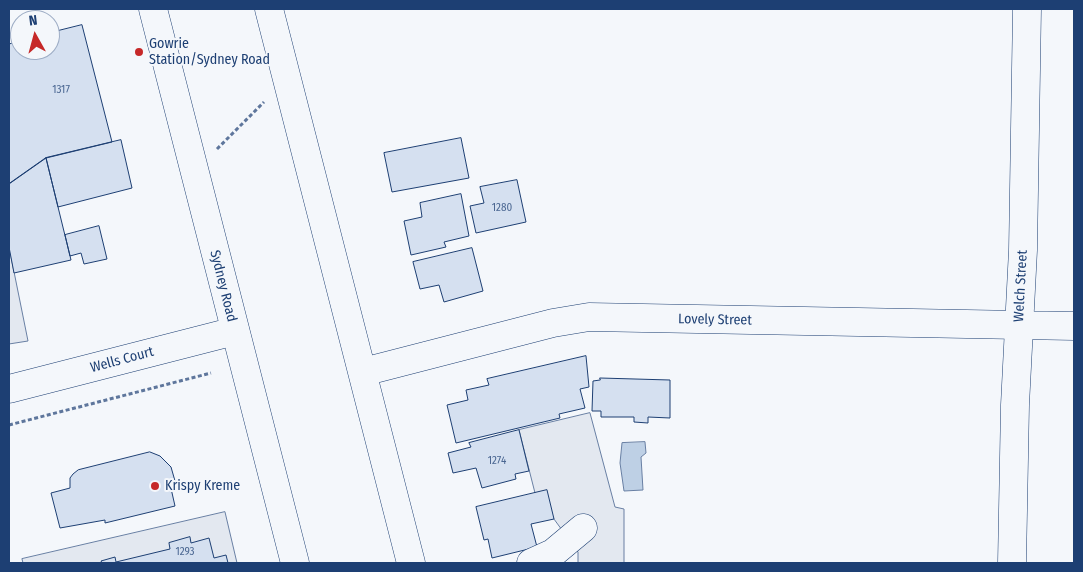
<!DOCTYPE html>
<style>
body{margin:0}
#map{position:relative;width:1083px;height:572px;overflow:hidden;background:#f4f7fb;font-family:"Fira Sans Condensed",sans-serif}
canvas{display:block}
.frame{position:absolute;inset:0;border:10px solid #1d3f73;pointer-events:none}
.north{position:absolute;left:10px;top:10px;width:50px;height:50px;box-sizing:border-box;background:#f4f7fb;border:1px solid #9eadc5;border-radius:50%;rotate:353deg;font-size:14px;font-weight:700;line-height:20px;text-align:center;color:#1d3f73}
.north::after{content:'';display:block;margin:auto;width:18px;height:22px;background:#c62828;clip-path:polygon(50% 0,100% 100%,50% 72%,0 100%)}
</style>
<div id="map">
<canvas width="1083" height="572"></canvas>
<div class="frame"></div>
<div class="north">N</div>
</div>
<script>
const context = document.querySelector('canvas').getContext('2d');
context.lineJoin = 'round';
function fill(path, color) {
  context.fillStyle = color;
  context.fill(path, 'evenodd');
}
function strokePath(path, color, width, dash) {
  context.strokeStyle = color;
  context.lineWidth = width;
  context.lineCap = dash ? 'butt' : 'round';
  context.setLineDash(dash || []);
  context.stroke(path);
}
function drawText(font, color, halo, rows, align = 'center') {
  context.font = font + ' "Fira Sans Condensed",sans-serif';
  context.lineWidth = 4;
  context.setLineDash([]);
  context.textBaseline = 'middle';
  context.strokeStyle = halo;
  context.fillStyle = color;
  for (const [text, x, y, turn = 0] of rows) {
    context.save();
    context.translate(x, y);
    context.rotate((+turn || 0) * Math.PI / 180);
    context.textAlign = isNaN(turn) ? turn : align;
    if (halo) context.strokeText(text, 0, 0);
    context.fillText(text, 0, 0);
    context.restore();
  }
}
const parking = new Path2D(`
 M9 247 28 341 9 344Z
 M590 413 615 507 624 509V563H578V552L535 493 519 430Z
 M225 512 237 563H23L22 559Z`);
const water = new Path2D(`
 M645 442 646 453 641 457 643 490 624 491 620 463 622 443Z`);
const building = new Path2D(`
 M82 25 112 142 46 158 9 184V44L20 41V50H50V33Z
 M461 138 469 178 392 192 384 153Z
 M121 140 132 188 58 207 46 158Z
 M46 158 71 260 14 273 9 247V184Z
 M517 180 526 222 476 233 470 206 484 203 480 187Z
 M461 194 469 236 444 242 446 247 411 255 404 221 422 217 420 203Z
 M99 226 107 259 84 264 81 253 70 256 65 235Z
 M472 248 483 291 444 302 439 285 420 289 413 262Z
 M586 356 589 387 580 389 585 408 559 414 560 418 456 443 447 405 468 400 466 390 489 385 487 379Z
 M600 378 670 380V418L648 417V423L634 422V417H601V411H592L593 381 600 380Z
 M519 430 529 471 515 474 516 479 482 488 476 468 453 473 448 453 471 447 469 443Z
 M150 452 160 456 171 467 175 481 170 484 175 506 105 523V520L60 528 51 493 70 488V478L73 474 78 470Z
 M547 490 554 519 531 524 537 547 492 558 488 539 484 540 476 507Z
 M190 537 191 543 209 538 214 558 226 555 228 563H102L101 561 115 557 116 562 170 549 169 543Z`);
const path = new Path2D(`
 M217 149 264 102
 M9 425 211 373`);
const minor = new Path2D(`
 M363 372 553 323 589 317 1074 326
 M9 389 235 331
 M531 563 553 553 583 528
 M1012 563 1015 405 1023 250 1027 9`);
const highway = new Path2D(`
 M153 9 295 563
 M269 9 411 563`);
const markers = [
 [139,52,5,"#c62828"],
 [155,486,5,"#c62828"]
];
const numberNames = [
 ["1317",61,90],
 ["1280",502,208],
 ["1274",497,461],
 ["1293",185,552]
];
const poiNames = [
 ["Gowrie",149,44],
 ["Station/Sydney Road",149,60],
 ["Krispy Kreme",165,486]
];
const streetNames = [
 ["Sydney Road",223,286,76],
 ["Welch Street",1021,286,-87],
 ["Lovely Street",715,320,1],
 ["Wells Court",122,360,-15]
];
fill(parking, '#e3e8f0');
strokePath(parking, '#687fa3', 1);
fill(water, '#bed0e5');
strokePath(water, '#687fa3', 1);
fill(building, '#d5e0f0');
strokePath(building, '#1d3f73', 1);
strokePath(minor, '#1d3f73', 29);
strokePath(highway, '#1d3f73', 29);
strokePath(path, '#5e769c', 3, [4, 2.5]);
strokePath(minor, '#f4f7fb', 28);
strokePath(highway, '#f4f7fb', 28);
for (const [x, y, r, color] of markers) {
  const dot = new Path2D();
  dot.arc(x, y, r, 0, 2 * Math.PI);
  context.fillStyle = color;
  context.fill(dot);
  strokePath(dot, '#f4f7fb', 2);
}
drawText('11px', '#4b6792', null, numberNames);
drawText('14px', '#1d3f73', '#f4f7fb', poiNames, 'left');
drawText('14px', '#1d3f73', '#f4f7fb', streetNames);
</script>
